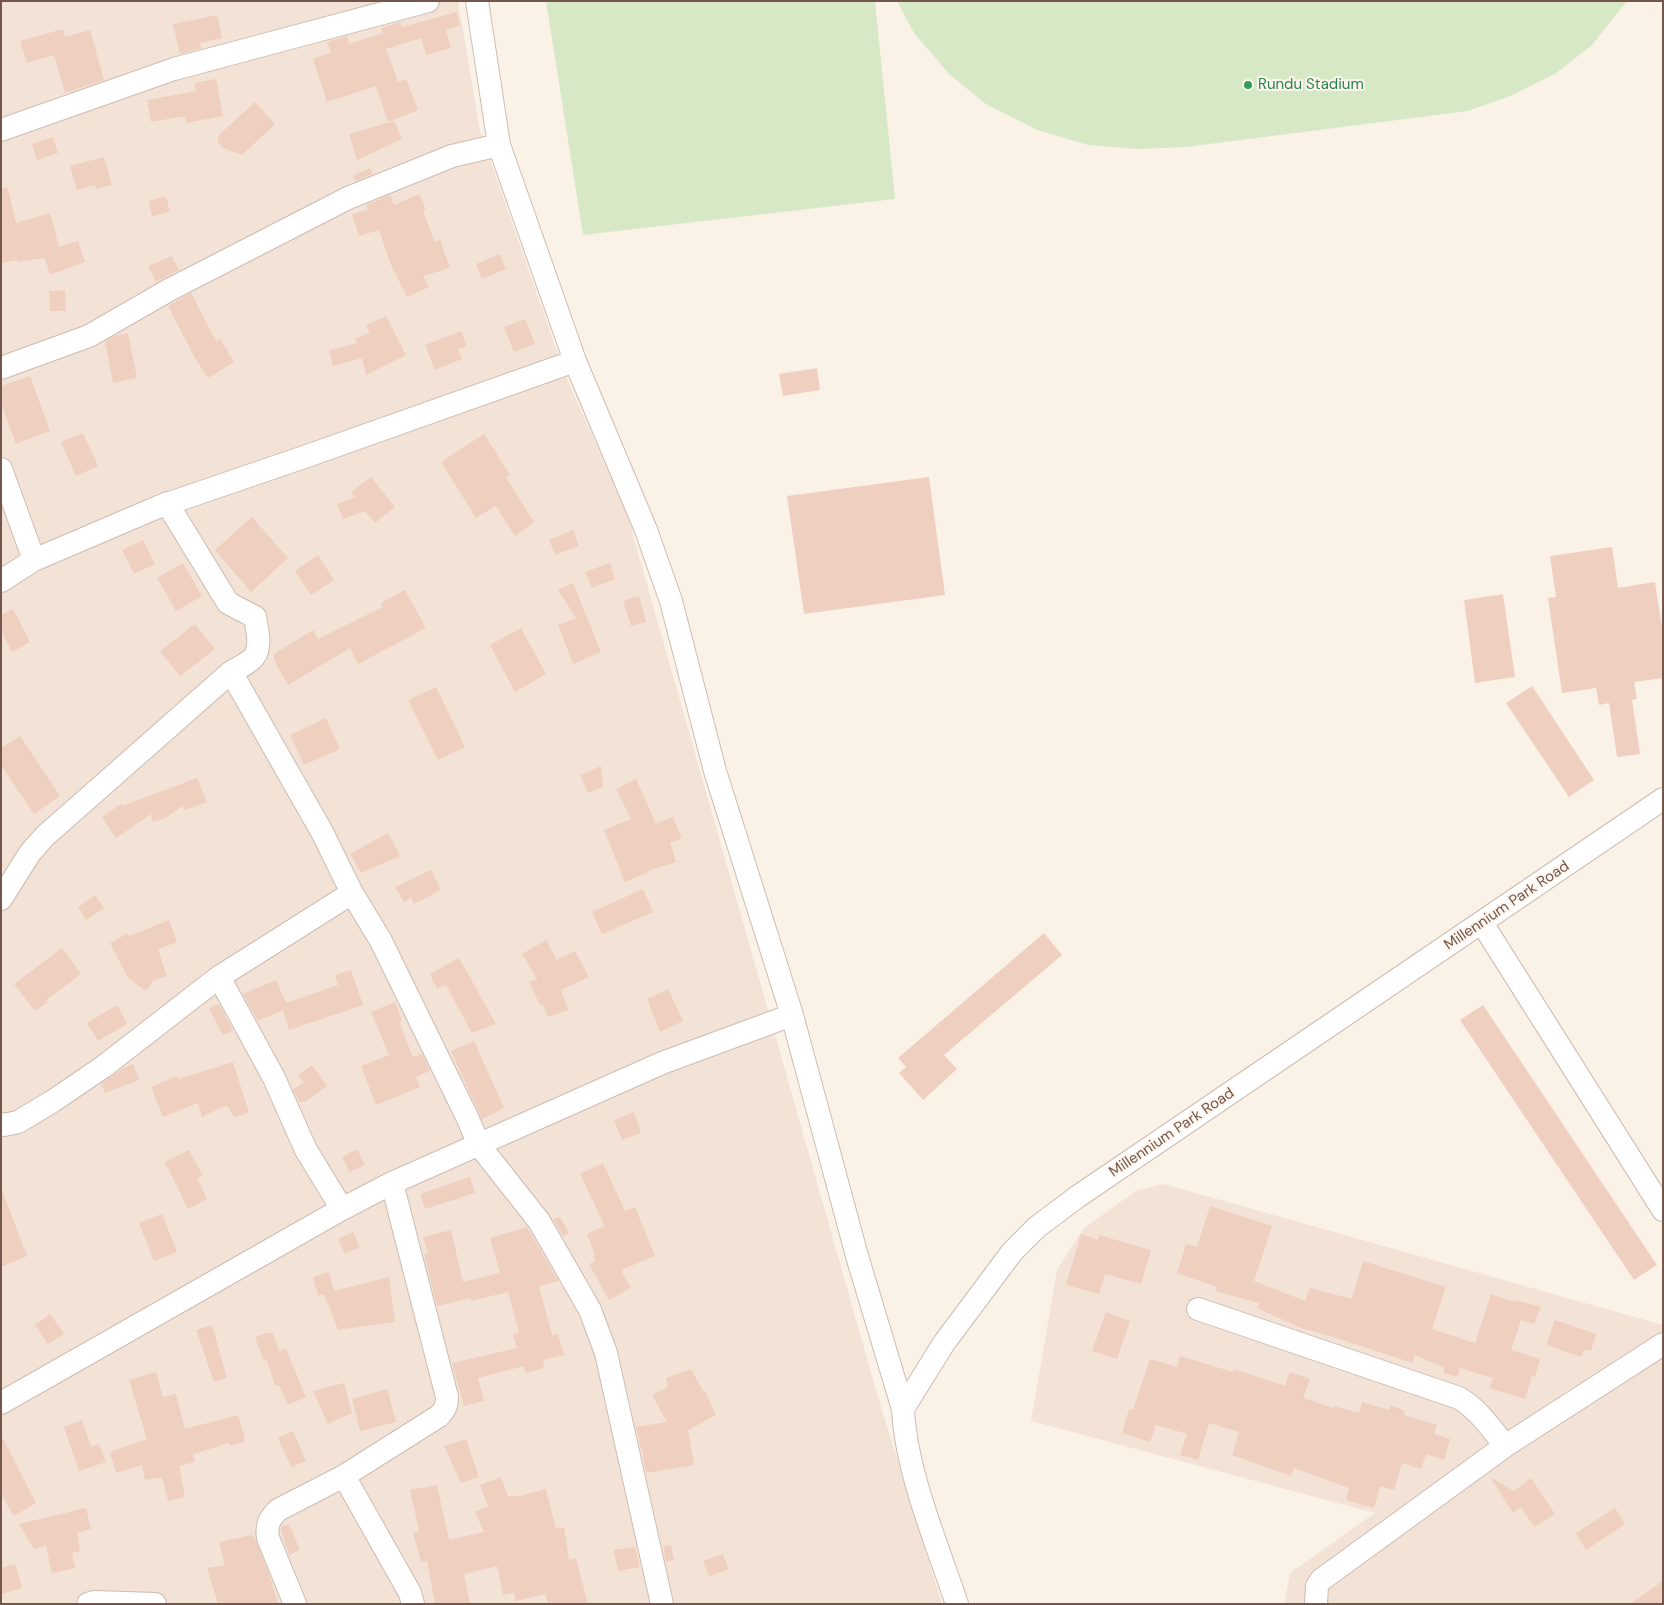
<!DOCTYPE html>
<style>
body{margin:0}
#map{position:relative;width:1664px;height:1605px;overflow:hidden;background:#fbf2e7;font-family:"DM Sans",sans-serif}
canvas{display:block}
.frame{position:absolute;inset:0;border:2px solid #73574d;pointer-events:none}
</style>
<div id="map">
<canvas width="1664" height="1605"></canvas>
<div class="frame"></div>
</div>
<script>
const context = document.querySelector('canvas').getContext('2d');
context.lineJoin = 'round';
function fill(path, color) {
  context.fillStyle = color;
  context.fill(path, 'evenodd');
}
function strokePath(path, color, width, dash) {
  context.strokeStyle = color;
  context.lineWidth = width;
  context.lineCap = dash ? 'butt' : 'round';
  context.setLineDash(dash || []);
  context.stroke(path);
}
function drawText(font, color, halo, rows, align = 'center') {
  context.font = font + ' "DM Sans",sans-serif';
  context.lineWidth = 4;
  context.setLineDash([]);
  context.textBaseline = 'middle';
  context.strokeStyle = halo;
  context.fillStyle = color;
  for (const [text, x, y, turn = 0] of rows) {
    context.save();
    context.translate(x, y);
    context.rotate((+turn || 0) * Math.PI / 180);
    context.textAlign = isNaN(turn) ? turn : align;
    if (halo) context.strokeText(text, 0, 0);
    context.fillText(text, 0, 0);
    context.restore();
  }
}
const residential = new Path2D(`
 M1 1H458L480 131 565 374 627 514 878 1397 942 1604H1Z
 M1164 1184 1663 1325V1604H1284L1290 1573 1375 1513 1031 1421 1057 1270 1083 1229 1137 1190Z`);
const green = new Path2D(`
 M546 1H875L895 199 583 235Z
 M897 1H1627L1592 45 1555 74 1513 95 1468 111 1186 147 1139 149 1088 145 1037 130 987 105 949 74 914 33Z`);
const building = new Path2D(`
 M457 12 460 25 446 30 451 48 426 55 421 38 386 49 398 82 406 79 418 110 388 122 376 86 327 102 313 59 331 52 327 42 347 36 349 44 383 33 381 28 397 23 400 22 402 27Z
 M217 15 222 38 200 43 201 48 180 54 173 24Z
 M63 29 65 37 90 30 104 80 65 93 54 55 27 63 20 41Z
 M216 79 223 116 186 123 185 116 151 122 147 100 196 91 194 83Z
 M255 102 275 124 242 155 223 148 218 142V136Z
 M394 121 402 139 357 160 349 134Z
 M53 137 58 153 37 160 32 144Z
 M104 157 112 185 96 189 95 185 77 190 70 166Z
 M370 168 373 174 355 181 353 176Z
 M8 188 16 223 50 213 59 247 78 241 85 262 50 275 45 258 18 262 17 260 1 263V189Z
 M419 194 426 210 423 211 435 242 440 240 450 268 423 276 429 287 407 297 390 263 379 230 359 236 352 214 368 210 366 205 390 195 394 205Z
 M166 196 170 212 152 216 149 201Z
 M500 254 506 269 482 279 476 264Z
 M172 256 179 270 156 282 148 266Z
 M65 290 66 311H50L49 291Z
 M191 293 216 341 220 339 234 362 208 378 195 358 168 306Z
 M386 316 406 355 366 375 362 358 333 366 329 350 357 343 355 339 370 332 366 325Z
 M525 319 535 344 514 352 504 327Z
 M461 331 467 346 458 349 462 359 435 370 425 345Z
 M128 333 137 378 113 383 105 342 117 335Z
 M817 368 820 390 783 396 779 374Z
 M30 376 50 431 16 444 1 403V386Z
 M83 433 98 466 76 476 61 442Z
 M484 434 510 475 506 478 534 522 515 536 496 506 476 518 441 462Z
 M371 477 395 507 375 523 365 511 343 519 337 504 355 497 351 492Z
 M929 477 945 595 804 614 787 496Z
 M252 517 288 558 251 592 215 550Z
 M573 530 579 546 555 555 549 540Z
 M143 540 155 564 134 574 122 550Z
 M1612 547 1618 588 1655 582 1663 634V678L1634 682 1637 699 1632 700 1640 754 1617 757 1609 703 1599 705 1596 688 1562 693 1548 598 1556 597 1550 556Z
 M318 555 334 580 311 595 295 571Z
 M183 563 202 596 176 611 157 578Z
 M610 563 615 579 592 588 585 572Z
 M573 583 601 652 573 664 558 625 576 618 558 590Z
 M405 590 426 628 358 664 350 648 288 685 274 660V654L313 630 318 639 383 607 381 603Z
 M1503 594 1515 677 1475 683 1464 600Z
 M639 596 646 622 631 626 623 601Z
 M13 609 30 642 12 652 1 630V615Z
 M195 624 215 649 180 676 160 651Z
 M521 628 546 674 515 692 490 645Z
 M1532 686 1594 780 1569 797 1506 703Z
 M436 687 465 747 438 760 408 700Z
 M326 718 340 749 304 765 290 735Z
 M20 736 60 796 34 814 1 765V748Z
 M601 766 603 787 588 793 580 775Z
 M197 778 207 802 185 810 182 806 167 817 153 822 151 814 116 838 102 817 121 804 122 806Z
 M636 779 656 824 673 817 682 838 670 843 676 862 648 871V872L625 882 604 830 631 819 616 789Z
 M388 833 400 856 361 873 350 854Z
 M431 870 441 890 414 904 411 898 404 902 395 887Z
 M643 889 653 912 602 934 592 912Z
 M95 895 104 908 86 920 78 907Z
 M169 920 177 942 158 949 167 976 154 980 146 991 128 978 110 943 128 933 129 936Z
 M1044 933 1062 955 944 1055 957 1069 923 1100 899 1073 906 1067 898 1058Z
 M546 940 557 960 575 951 589 977 561 990 568 1010 548 1017 543 1004 540 1005 529 982 537 979 522 954Z
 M62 948 81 974 46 1000 48 1002 35 1011 14 984Z
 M459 958 496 1024 472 1033 446 985 437 989 430 974Z
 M351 970 363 1005 289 1030 283 1010 258 1021 243 994 276 980 286 1003 338 985 335 975Z
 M668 989 683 1021 660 1032 647 999Z
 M395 1002 402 1021 399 1022 413 1057 422 1054 430 1071 416 1077 420 1087 376 1105 361 1066 389 1055 371 1012Z
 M219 1004 233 1031 223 1035 209 1008Z
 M117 1005 127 1024 98 1041 87 1023Z
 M1483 1005 1657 1265 1634 1280 1460 1020Z
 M474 1041 504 1108 482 1119 451 1051Z
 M233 1062 249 1113 234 1117 227 1105 202 1117 198 1103 163 1117 151 1087 177 1076 179 1079Z
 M133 1064 139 1080 105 1093 101 1084 123 1068Z
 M312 1065 327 1086 305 1102H299L293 1089 304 1082 298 1075Z
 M634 1112 641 1133 622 1140 614 1120Z
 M357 1149 365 1165 350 1172 342 1157Z
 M189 1150 203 1176 197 1178 207 1199 188 1209 165 1162Z
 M603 1163 625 1211 635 1207 655 1256 621 1270 631 1288 609 1300 589 1264 595 1261 593 1256 595 1254 587 1234 605 1226 580 1174Z
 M470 1177 475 1193 425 1209 420 1194Z
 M1 1193H3L27 1256 1 1267Z
 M1210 1206 1272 1226 1254 1281 1305 1301 1310 1288 1352 1299 1363 1261 1446 1287 1432 1329 1475 1343 1491 1294 1515 1302 1516 1300 1541 1307 1534 1324 1521 1320 1511 1350 1540 1359 1535 1377 1532 1376 1525 1399 1489 1388 1493 1378 1460 1368 1458 1377 1444 1373V1368L1415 1355 1413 1363 1333 1337 1301 1328 1257 1308 1259 1303 1215 1291 1217 1287 1177 1273 1186 1244 1197 1247Z
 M162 1214 177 1252 154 1261 139 1223Z
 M560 1217 569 1233 563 1236 553 1219Z
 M527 1227 558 1281 539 1286 552 1335 558 1334 564 1355 543 1360 544 1368 526 1373 524 1366 478 1378 484 1401 464 1406 452 1363 517 1348 513 1334 519 1332 508 1292 471 1301V1298L437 1306 424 1254 428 1253 423 1237 451 1230 463 1282 500 1273 490 1238Z
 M353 1232 360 1247 345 1254 338 1239Z
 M1081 1234 1098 1240 1099 1235 1151 1250 1141 1284 1105 1274 1099 1294 1066 1285Z
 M329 1272 334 1291 389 1277 395 1322 338 1330 324 1294 318 1296 313 1277Z
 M1106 1312 1130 1321 1117 1359 1092 1351Z
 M50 1314 64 1334 48 1344 35 1325Z
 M1555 1320 1596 1334 1591 1351 1584 1349 1581 1357 1546 1345Z
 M212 1325 227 1378 214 1382 196 1330Z
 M266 1333H273L279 1351 286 1349 306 1397 288 1405 279 1385 275 1386 267 1360 264 1361 255 1337Z
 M1180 1356 1233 1372 1234 1369 1285 1386 1290 1372 1310 1379 1303 1398 1334 1408V1406L1359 1413 1362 1402 1389 1410 1390 1405 1405 1411 1404 1415 1437 1425 1434 1434 1450 1439 1444 1460 1426 1454 1421 1469 1402 1463 1394 1490 1380 1486 1374 1508 1346 1500 1349 1488 1294 1468 1291 1476 1232 1455 1239 1432 1209 1423 1198 1460 1180 1455 1187 1434 1156 1425 1150 1442 1122 1433 1129 1409 1133 1410 1150 1359 1177 1367Z
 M691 1369 703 1391H705L716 1415 688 1430 694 1465 646 1473 642 1449H641L636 1427 667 1422 652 1395 668 1387 666 1378Z
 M156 1372 163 1397 176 1394 185 1429 238 1415 244 1435V1442L230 1446 229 1443 193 1454 195 1462 179 1466 185 1497 168 1501 162 1477 145 1480 142 1465 116 1473 110 1452 147 1439 129 1380Z
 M344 1383 352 1413 328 1424 313 1391Z
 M387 1389 396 1422 360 1431 352 1399Z
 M82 1420 91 1447 99 1444 106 1462 79 1471 64 1427Z
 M293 1431 306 1461 291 1467 278 1438Z
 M1 1435 36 1503 14 1516 1 1494Z
 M466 1439 479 1477 461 1483 444 1446Z
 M501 1477 508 1497 516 1495V1497L546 1489 556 1529 564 1527 569 1560 576 1558 588 1604H548L545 1594 516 1601 514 1593 503 1595 497 1566 464 1574 470 1604H435L427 1561 421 1562 413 1532 419 1531 410 1490 437 1485 449 1540 484 1532 475 1512 488 1506 480 1485Z
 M1490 1477 1514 1491 1531 1478 1555 1514 1534 1527 1521 1507 1513 1513Z
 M86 1508 91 1529 77 1533 80 1551 72 1553 75 1568 52 1573 46 1546 34 1549 19 1524Z
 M1615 1508 1625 1524 1586 1550 1576 1533Z
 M289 1524 300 1550 289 1555 281 1530V1527Z
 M252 1535 255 1538 270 1577 278 1604H218L207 1568 225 1565 219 1542Z
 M671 1545 674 1560 666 1562 663 1546Z
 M635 1547 640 1567 618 1571 614 1550Z
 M723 1554 729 1569 709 1576 703 1561Z
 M15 1564 22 1588 1 1594V1568Z
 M1663 1581V1604H1630Z`);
const minor = new Path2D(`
 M477 1 499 145 575 361 646 530 671 601 715 771 792 1015 857 1256 903 1409
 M1 130 174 69 428 1
 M1 368 89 336 169 290 348 198 452 156 499 145
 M1 469 34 560
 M1 581 34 560 158 507 310 455 575 361
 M231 672 322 832 352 893 381 941 468 1119 479 1145 539 1221 590 1310 606 1353 662 1604
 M1 899 30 853 45 836 231 672C237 669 251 661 254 657 262 646 257 628 255 617L228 603 167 503
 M1482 923 1663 1210
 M219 977 274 1078 306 1150 342 1209
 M1 1124 4 1125 18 1122 53 1101 103 1067 219 977 352 893
 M1198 1309 1459 1398C1479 1410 1491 1428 1505 1446
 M1 1403 342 1209 392 1183 662 1063 792 1015
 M344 1476 410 1593 413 1604
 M88 1604 94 1602 155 1604
 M295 1604 268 1538C266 1525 269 1519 278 1510L344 1476 439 1416C445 1409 447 1406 447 1397L392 1183
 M957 1604C937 1544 906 1472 903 1409L944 1343 1012 1252 1037 1227 1077 1197 1663 799
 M1316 1604 1317 1586 1321 1580 1505 1446 1663 1344`);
const markers = [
 [1248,85,5,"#2e9e5b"]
];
const leisureNames = [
 ["Rundu Stadium",1258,85]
];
const streetNames = [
 ["Millennium Park Road",1507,906,-34],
 ["Millennium Park Road",1172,1133,-34]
];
fill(residential, '#f2e3d6');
fill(green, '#d7e8c6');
fill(building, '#efcfc0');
strokePath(minor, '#cebbb1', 24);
strokePath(minor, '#fff', 22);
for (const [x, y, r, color] of markers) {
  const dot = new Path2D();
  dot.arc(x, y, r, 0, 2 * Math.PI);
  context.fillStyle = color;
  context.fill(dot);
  strokePath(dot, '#fef6ed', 2);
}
drawText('15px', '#27864d', '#fef6ed', leisureNames, 'left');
drawText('15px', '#73574d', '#fef6ed', streetNames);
</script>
